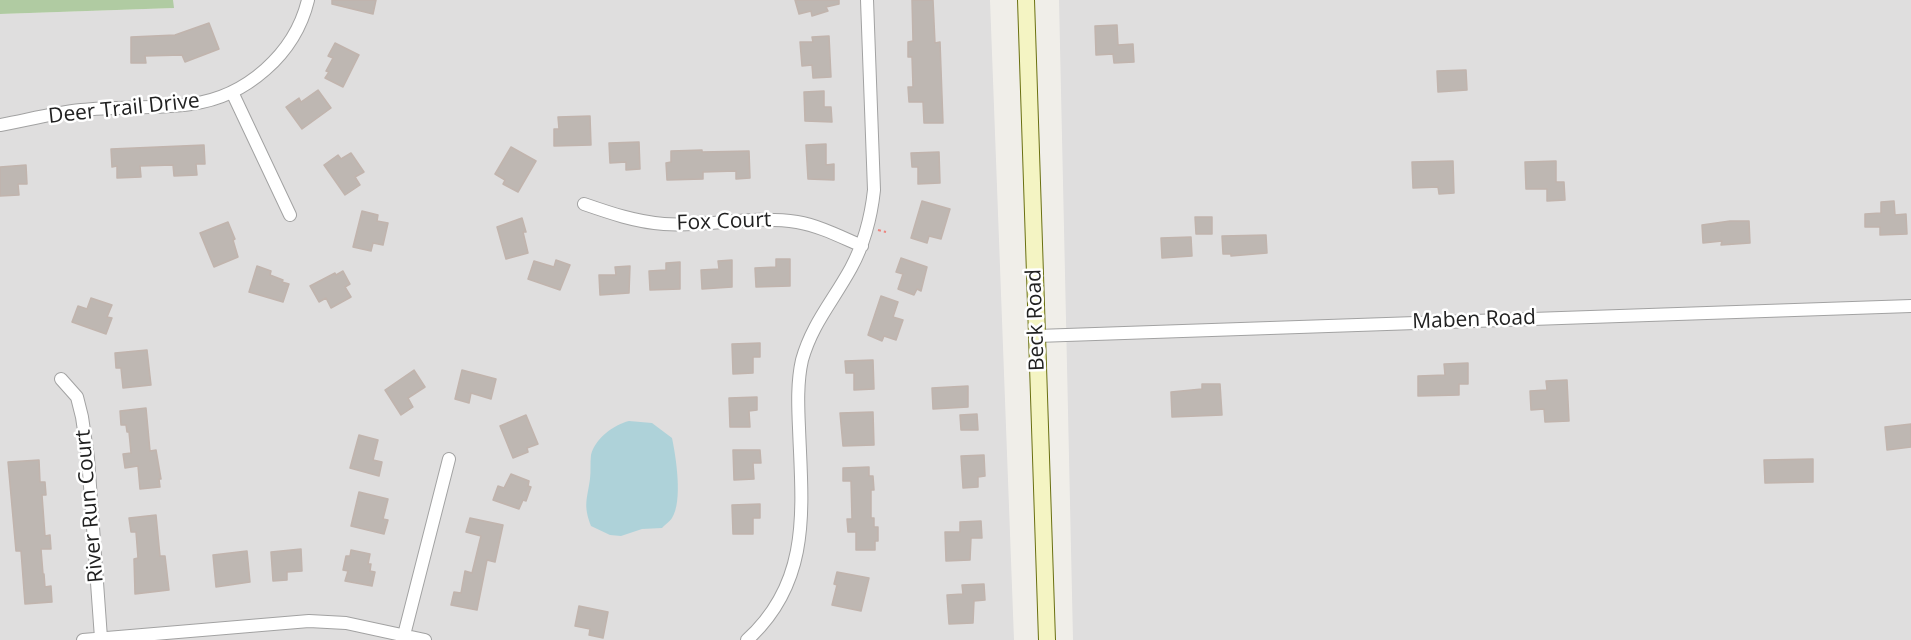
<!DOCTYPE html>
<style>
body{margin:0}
canvas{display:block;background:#f0eee9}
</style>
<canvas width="1911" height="640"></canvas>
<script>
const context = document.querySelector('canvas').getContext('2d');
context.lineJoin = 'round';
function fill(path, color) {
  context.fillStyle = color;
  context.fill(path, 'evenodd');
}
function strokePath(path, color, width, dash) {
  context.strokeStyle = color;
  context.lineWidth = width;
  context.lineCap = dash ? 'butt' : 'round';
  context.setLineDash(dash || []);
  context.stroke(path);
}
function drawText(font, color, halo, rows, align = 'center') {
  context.font = font + ' "Open Sans",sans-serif';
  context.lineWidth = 5;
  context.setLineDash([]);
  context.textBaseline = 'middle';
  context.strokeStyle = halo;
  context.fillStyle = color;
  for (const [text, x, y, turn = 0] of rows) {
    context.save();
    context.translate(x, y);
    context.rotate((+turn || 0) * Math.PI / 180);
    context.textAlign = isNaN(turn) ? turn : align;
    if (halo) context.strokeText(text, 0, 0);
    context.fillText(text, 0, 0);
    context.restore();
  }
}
const residential = new Path2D(`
 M173 0H990L1014 640H0V14L173 8Z
 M1059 0H1911V640H1073Z`);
const forest = new Path2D(`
 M0 0H173L174 8 0 14Z`);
const water = new Path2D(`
 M629 421 652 423 672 438C676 457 683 501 672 518 670 521 665 525 662 528L642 529 621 536 610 535 591 526C583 505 587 500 590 479 591 471 590 463 591 455 595 439 613 425 629 421Z`);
const building = new Path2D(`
 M332 0H376L373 14 332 4Z
 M795 0H839V4L826 7 828 11 812 16 811 11 799 14Z
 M912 0H933L935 43 940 42 943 123H924L923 102H909L908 87H913L912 57H908V42L913 41Z
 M209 23 219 49 185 62 182 55 145 56 146 63H131V37L175 35Z
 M1117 25 1118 45 1133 44 1134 62 1114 63 1113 54 1096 55 1095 26Z
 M829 36 831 77 813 78 812 65 802 66 800 42H813L812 37Z
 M335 43 359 55 343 87 325 78 329 72 326 71 333 58 328 56Z
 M1466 70 1467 90 1438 92 1437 71Z
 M318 90 331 108 302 129 286 107 299 98 301 102Z
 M824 91V107H831L832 122 805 121 804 92Z
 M590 116 591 145 554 146V129H559L558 117Z
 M639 142 640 169 626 170V162L610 163 609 143Z
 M826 144V165L834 164V180L808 179 806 145Z
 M204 145 205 164H196L197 175 174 176 173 165 140 166 141 177 117 178V166L112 167 111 149Z
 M511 147 536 161 518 192 503 184 505 180 495 174Z
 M702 150V152L749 151 750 178 736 179V171L703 172V179L667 180 666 163 671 162V151Z
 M939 152 940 183 918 184V167H912L911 153Z
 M351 153 364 172 355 177 360 185 345 195 324 165 338 155 341 159Z
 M1453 161 1454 193 1439 194 1438 187 1413 188 1412 162Z
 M1556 161V182H1564L1565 200 1547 201V189H1526L1525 162Z
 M26 165 27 184H18L19 195 0 196V167Z
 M922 201 950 209 941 239 929 236 927 243 911 238Z
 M1894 201 1895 215 1906 214 1907 234 1880 235V227H1865V214L1881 213V202Z
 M362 211 378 215 377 221 388 223 383 245 373 243 371 251 353 247Z
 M1195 217H1212V234H1196Z
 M522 218 526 232H523L528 253 506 259 497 227Z
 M1730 221H1749L1750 243 1721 245 1722 241 1703 243 1702 225Z
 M228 222 235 239 233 240 238 257 214 267 200 233Z
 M1266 235 1267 253 1231 256V254H1223L1222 236Z
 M1191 237 1192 256 1162 258 1161 238Z
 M901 258 927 267 921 291 917 289 914 295 898 289 903 274 896 272Z
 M776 259H790V286L756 287 755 268 776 267Z
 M556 260 570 265 560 290 528 279 534 261 554 267Z
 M732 260V287L702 289 701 270 719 269 718 261Z
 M680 262V289L650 290 649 271 666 270V263Z
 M257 266 271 271 270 275 283 280 282 282 289 284 283 302 249 292Z
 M630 266 629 293 600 295 599 275H616L615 267Z
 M343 271 350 284 345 287 351 297 331 308 326 298 319 302 310 286 335 273 336 275Z
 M881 296 898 302 893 317 903 320 896 340 884 336 882 341 868 335Z
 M91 298 112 305 107 317 112 318 106 334 72 322 78 306 87 309Z
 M760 343V357H753V373L733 374 732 344Z
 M147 350 151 385 123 388 121 368H116L115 353Z
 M873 360 874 389 854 390V373H846L845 361Z
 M1468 363V384H1459V395L1418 396V376L1445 375 1444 364Z
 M414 370 425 387 408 398 413 407 401 415 385 390Z
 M462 370 496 379 491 399 471 393 469 403 455 399Z
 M1567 380 1569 421 1545 422 1544 409 1531 410 1530 391 1547 390 1546 381Z
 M1202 384H1220L1222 415 1172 417 1171 392 1202 389Z
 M968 386V407L933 409 932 388Z
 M757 397V410L749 411 750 427H730L729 398Z
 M146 408 150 451 156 450 161 479H159L160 487 140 489 138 466 125 468 123 454 131 453 129 432H127L126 425H121L120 411Z
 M873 412 874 445 843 446 840 413Z
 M977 414 978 430H961L960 415Z
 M526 415 538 444 527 448 528 452 513 458 500 426Z
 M1911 424V447L1887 450 1885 427Z
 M359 435 378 440 373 460 382 462 379 476 350 468Z
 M733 450H760L761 463H753L754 479 734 480Z
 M984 455 985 476 978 477V487L963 488 961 456Z
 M1813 459V482L1765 483 1764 460Z
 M39 460 40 482H45L46 495H42L45 536 50 535 51 549H41L43 574H44L45 587 51 586 52 602 25 604 21 551H16L8 462Z
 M869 467V476H873L874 490H871V518H874V527H878V541H875V550H856V532H848L847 519H852L851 481H843V468Z
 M511 474 529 481 528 486 531 487 526 501 523 500 519 509 493 500 498 486 504 488Z
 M359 492 388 499 383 519 388 520 384 534 351 526Z
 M760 504V518H753V534H733L732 505Z
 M156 515 160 556H165L169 590 135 594 134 559 138 558 136 532H131L129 518Z
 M470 518 503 525 495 562 487 560 477 610 451 605 454 592 461 593 465 571 472 573 481 536 466 532Z
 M981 521 982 538H971L970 560 946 561 945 532H960V522Z
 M301 549 302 571 287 572V580L273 581 271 552Z
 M351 550 370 554 368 564H371L370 571 375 572 372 586 345 581 348 571 343 570 346 556H350Z
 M247 551 250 582 216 587 213 555Z
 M837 572 869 578 861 611 832 605 837 585 834 584Z
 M984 584 985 600 974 601 973 623 949 624 947 595 963 594 962 585Z
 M579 606 608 612 603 638 589 635 590 629 575 626Z`);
const path = new Path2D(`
 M878 230 886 232`);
const street = new Path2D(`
 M232 92 290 215
 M0 125C27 120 54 113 81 110 118 106 155 109 191 104 246 97 295 54 308 0
 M584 204C610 213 636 222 664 224 708 227 753 215 797 222 820 226 841 237 862 246
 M1037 336 1911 306
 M61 379 77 397 82 417 88 458 101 638
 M404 635 449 459
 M83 640 309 621 346 623 425 640
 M747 640C812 581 802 508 799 428 798 406 797 382 802 360 812 324 833 301 851 268 864 244 871 218 874 190L867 0`);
const secondary = new Path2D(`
 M1026 0 1047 640`);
const streetNames = [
 ["Deer Trail Drive",124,109,-6],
 ["Fox Court",724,222,-2],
 ["Beck Road",1036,320,-92],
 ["Maben Road",1474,320,-2],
 ["River Run Court",90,506,-95]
];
fill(residential, '#dfdede');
fill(forest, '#b0cba2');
fill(water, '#aed2d9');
fill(building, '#beb7b2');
strokePath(building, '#c1b4ad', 1.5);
strokePath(street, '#a2a2a2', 14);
strokePath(secondary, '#6a7011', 18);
strokePath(path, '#ec847e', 2, [3, 3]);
strokePath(street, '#fff', 12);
strokePath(secondary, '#f4f4c3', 16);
drawText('21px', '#212121', '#fff', streetNames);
</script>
